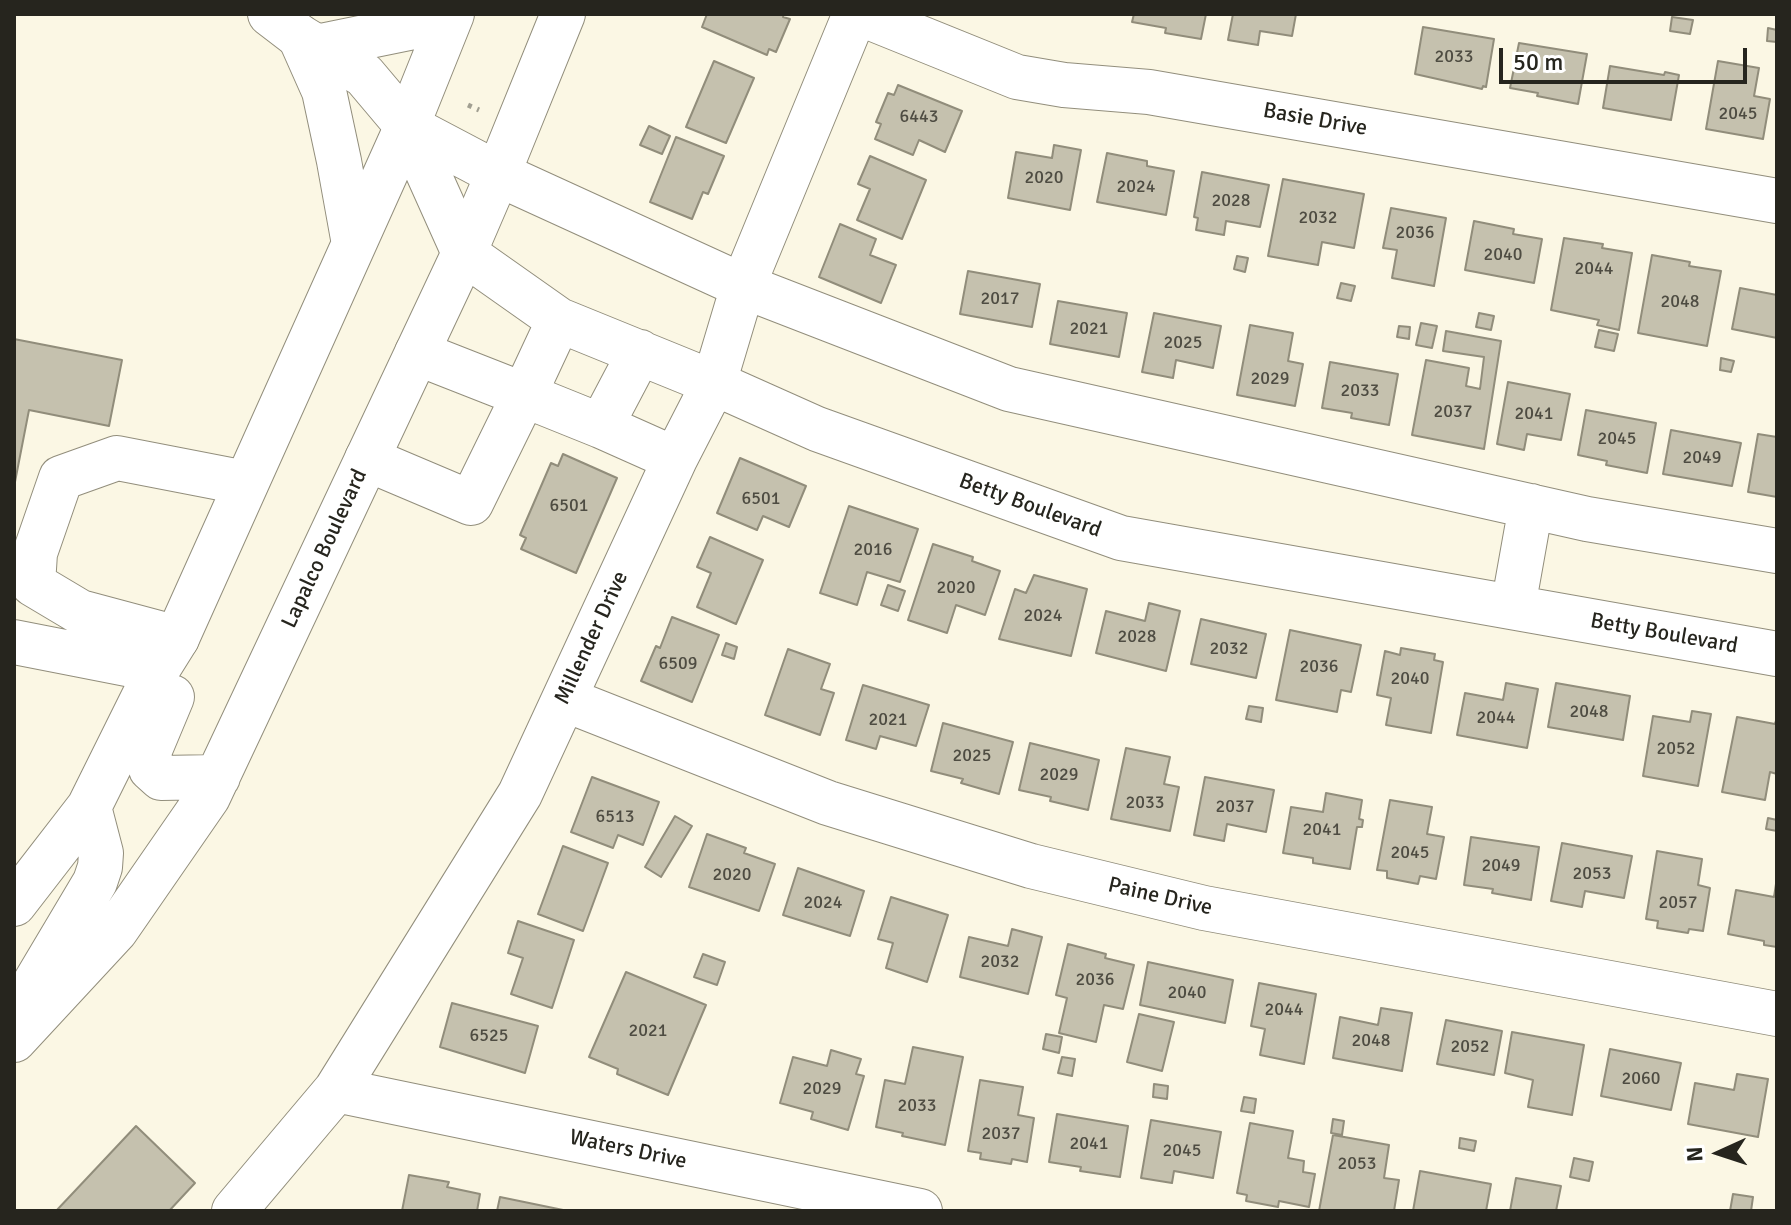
<!DOCTYPE html>
<style>
body{margin:0}
#map{position:relative;width:1791px;height:1225px;overflow:hidden;background:#fbf7e4;font-family:Signika,sans-serif}
canvas{display:block}
.frame{position:absolute;inset:0;border:16px solid #26251e;pointer-events:none}
.north{position:absolute;left:1679px;top:1113px;width:80px;height:80px;-webkit-text-stroke:6px #fff;paint-order:stroke;rotate:267deg;font-size:22px;font-weight:700;line-height:32px;text-align:center;color:#26251e}
.north::after{content:'';display:block;margin:auto;width:28px;height:36px;background:#26251e;clip-path:polygon(50% 0,100% 100%,50% 72%,0 100%)}
.scale{position:absolute;left:1499px;top:48px;width:248px;height:36px;box-sizing:border-box;border:4px solid #26251e;border-top:0;padding-left:10px;font-size:24px;line-height:28px;white-space:nowrap;color:#26251e;-webkit-text-stroke:6px #fff;paint-order:stroke}
</style>
<div id="map">
<canvas width="1791" height="1225"></canvas>
<div class="frame"></div>
<div class="north">N</div>
<div class="scale">50 m</div>
</div>
<script>
const context = document.querySelector('canvas').getContext('2d');
context.lineJoin = 'round';
function fill(path, color) {
  context.fillStyle = color;
  context.fill(path, 'evenodd');
}
function strokePath(path, color, width, dash) {
  context.strokeStyle = color;
  context.lineWidth = width;
  context.lineCap = dash ? 'butt' : 'round';
  context.setLineDash(dash || []);
  context.stroke(path);
}
function drawText(font, color, halo, rows, align = 'center') {
  context.font = font + ' Signika,sans-serif';
  context.lineWidth = 8;
  context.setLineDash([]);
  context.textBaseline = 'middle';
  context.strokeStyle = halo;
  context.fillStyle = color;
  for (const [text, x, y, turn = 0] of rows) {
    context.save();
    context.translate(x, y);
    context.rotate((+turn || 0) * Math.PI / 180);
    context.textAlign = isNaN(turn) ? turn : align;
    if (halo) context.strokeText(text, 0, 0);
    context.fillText(text, 0, 0);
    context.restore();
  }
}
const building = new Path2D(`
 M707 14H784L783 17 790 19 776 52 769 49 767 55 702 27Z
 M1134 14H1206L1201 39 1165 33 1166 28 1132 22Z
 M1233 14H1296L1292 36 1260 31 1258 45 1228 40Z
 M1672 17 1693 20 1690 34 1670 31Z
 M1423 27 1494 39 1486 87 1483 86 1482 89 1415 74Z
 M1768 28 1777 30V42L1767 41Z
 M1519 43 1587 54 1578 104 1537 96 1538 93 1510 88Z
 M714 61 754 78 726 143 686 127Z
 M1718 61 1759 68 1754 96 1770 99 1763 139 1706 129Z
 M1610 66 1664 75 1665 72 1679 75 1671 120 1603 108Z
 M898 85 962 111 945 152 919 140 913 155 875 139 881 124 876 122 888 93 894 95Z
 M649 126 670 136 662 154 640 145Z
 M676 137 724 156 708 194 703 192 692 219 650 202Z
 M1054 145 1081 150 1070 210 1008 198 1016 152 1052 158Z
 M1107 153 1147 161V166L1174 171 1166 215 1097 202Z
 M870 156 926 180 902 239 857 220 870 189 858 184Z
 M1202 172 1269 185 1260 227 1226 221 1224 235 1196 230 1198 218 1194 217Z
 M1283 179 1364 194 1354 248 1322 242 1318 265 1268 256Z
 M1391 208 1446 218 1434 286 1392 278 1397 250 1383 248Z
 M1474 221 1514 229 1513 234 1542 239 1534 283 1465 270Z
 M840 224 876 239 870 255 896 265 881 303 819 277Z
 M1564 238 1603 244 1602 248 1632 253 1619 330 1597 325 1599 320 1551 310Z
 M1652 255 1690 262 1689 266 1721 271 1707 346 1638 333Z
 M1237 256 1248 258 1245 272 1234 269Z
 M968 271 1040 284 1032 327 960 314Z
 M1341 283 1355 286 1351 301 1337 298Z
 M1740 288 1777 295V292V338L1732 329Z
 M1058 301 1127 313 1119 357 1050 344Z
 M1154 313 1221 326 1213 368 1176 360 1173 378 1142 372Z
 M1479 313 1494 316 1491 330 1476 327Z
 M1421 323 1437 326 1432 348 1416 345Z
 M1250 325 1293 333 1288 361 1303 364 1295 406 1237 395Z
 M1399 326 1410 327 1409 339 1397 337Z
 M1599 330 1618 334 1614 351 1595 347Z
 M1446 331 1501 341 1484 449 1412 435 1426 360 1469 368 1466 386 1480 389 1484 357 1443 351Z
 M14 339 122 360 109 426 29 410 14 487Z
 M1721 358 1734 361 1731 372 1720 370Z
 M1330 362 1398 374 1389 425 1351 418 1352 413 1322 408Z
 M1508 382 1570 394 1561 440 1527 434 1524 450 1497 444Z
 M1586 410 1656 423 1647 473 1606 465 1607 461 1578 455Z
 M1671 430 1741 443 1732 486 1663 474Z
 M1758 434 1777 437V497L1748 492Z
 M563 454 617 478 576 573 521 549 526 538 520 535 551 463 558 466Z
 M740 458 806 486 789 527 763 516 757 530 717 513Z
 M849 506 918 529 900 582 867 572 857 605 820 593Z
 M710 537 763 560 736 624 697 607 711 573 697 567Z
 M933 544 973 557 972 561 1000 571 985 615 956 605 947 633 908 620Z
 M1034 575 1087 589 1071 656 999 639 1015 589 1026 593Z
 M888 585 905 591 898 611 881 605Z
 M1149 603 1180 611 1166 671 1096 653 1106 611 1145 621Z
 M672 617 719 635 692 702 641 681 656 646 660 648Z
 M1201 619 1266 634 1256 678 1191 664Z
 M1290 630 1361 645 1351 692 1341 690 1337 712 1276 700Z
 M726 643 737 647 734 659 722 655Z
 M1401 648 1435 654 1434 660 1443 662 1431 733 1386 725 1391 698 1377 695 1385 651 1400 655Z
 M788 649 830 664 821 689 834 693 820 735 765 715Z
 M1506 683 1538 689 1527 748 1457 735 1465 693 1503 700Z
 M1556 683 1630 696 1623 740 1548 727Z
 M863 685 929 705 916 746 880 736 876 749 846 740Z
 M1249 706 1263 708 1261 722 1246 719Z
 M1692 711 1711 714 1698 786 1643 776 1653 716 1690 722Z
 M1737 717 1775 724 1777 717V774L1770 772 1765 800 1722 792Z
 M943 723 1013 742 999 794 961 783 963 779 931 771Z
 M1030 743 1099 760 1088 810 1050 801 1051 797 1019 790Z
 M1126 748 1170 757 1164 784 1179 787 1170 831 1111 819Z
 M592 777 659 802 643 845 618 835 613 848 571 832Z
 M1205 777 1274 790 1266 832 1227 824 1224 841 1194 835Z
 M1326 793 1362 800 1359 819 1363 820 1362 827H1357L1350 869 1313 863V858L1283 853 1291 807 1323 812Z
 M1390 800 1432 807 1427 834 1444 837 1436 879 1420 876 1418 884 1387 878V871L1377 870Z
 M675 816 692 826 661 877 645 867Z
 M1768 818 1777 820V831L1766 829Z
 M707 834 746 848 744 853 775 864 759 911 689 887Z
 M1471 837 1539 847 1531 900 1492 893 1493 889 1464 885Z
 M1562 843 1632 856 1624 898 1585 891 1582 907 1551 901Z
 M563 846 608 863 583 931 538 914Z
 M1657 851 1702 859 1698 885 1710 888 1703 931 1689 929 1688 933 1657 928 1658 921 1646 919Z
 M798 868 864 891 850 936 783 915Z
 M1776 884 1777 947 1764 945V941L1728 934 1736 890 1774 897Z
 M891 897 948 915 927 982 886 968 893 943 878 939Z
 M518 921 574 940 552 1008 511 994 523 958 508 953Z
 M1012 929 1042 937 1028 994 960 977 969 937 1008 946Z
 M1068 944 1106 954 1105 958 1134 965 1123 1009 1104 1005 1096 1042 1059 1033 1067 998 1056 995Z
 M703 954 725 962 717 985 694 977Z
 M1148 962 1233 980 1225 1023 1140 1005Z
 M626 972 706 1005 668 1095 617 1074 618 1069 589 1057Z
 M1259 983 1316 994 1304 1064 1260 1055 1265 1029 1251 1026Z
 M452 1003 538 1026 525 1073 440 1047Z
 M1381 1008 1412 1013 1402 1071 1333 1058 1340 1017 1378 1025Z
 M1139 1014 1174 1022 1162 1071 1127 1062Z
 M1446 1020 1502 1031 1494 1075 1437 1064Z
 M1512 1032 1584 1045 1572 1115 1528 1107 1533 1080 1505 1073Z
 M1046 1034 1062 1037 1059 1053 1043 1049Z
 M913 1047 963 1057 945 1145 902 1136 903 1133 876 1127 885 1080 905 1084Z
 M1610 1049 1681 1063 1671 1110 1601 1096Z
 M831 1050 861 1059 856 1074 864 1076 848 1130 811 1119 813 1112 780 1103 793 1057 827 1066Z
 M1062 1057 1075 1059 1072 1076 1058 1073Z
 M1737 1074 1768 1079 1758 1137 1688 1124 1695 1083 1734 1090Z
 M980 1080 1023 1087 1018 1115 1034 1118 1027 1162 1012 1159 1011 1164 980 1159 981 1153 968 1151Z
 M1154 1084 1168 1086 1167 1099 1153 1097Z
 M1244 1097 1256 1099 1254 1113 1241 1111Z
 M1057 1114 1128 1126 1120 1177 1080 1171 1081 1167 1049 1162Z
 M1333 1119 1344 1121 1342 1135 1331 1133Z
 M1151 1120 1221 1132 1213 1178 1174 1171 1172 1183 1141 1178Z
 M1250 1123 1293 1131 1288 1158 1304 1161 1303 1172 1315 1174 1309 1207 1279 1201 1278 1207 1246 1201 1247 1195 1237 1193Z
 M136 1126 195 1183 169 1211H56Z
 M1333 1135 1389 1145 1384 1178 1399 1180 1394 1211H1319Z
 M1460 1138 1476 1141 1474 1151 1459 1148Z
 M1574 1158 1593 1162 1589 1181 1570 1177Z
 M1420 1171 1491 1184 1486 1211H1413Z
 M409 1175 449 1182 447 1187 480 1194 477 1211H402Z
 M1516 1178 1561 1186 1556 1211H1510Z
 M1733 1194 1753 1197 1751 1211H1730Z
 M500 1197 568 1211H497Z`);
const path = new Path2D(`
 M468 105 479 110`);
const minor = new Path2D(`
 M270 14 300 37 364 75 407 126 464 253 559 320 714 383 817 429 1121 538 1777 654
 M861 14 1017 77 1064 85 1149 92 1777 201
 M407 126 498 174 743 286 1009 389 1587 519 1777 551
 M559 320 524 395 601 426
 M640 352 601 426 675 459
 M367 459 471 503 524 395 417 353
 M1513 607 1531 506
 M177 638 80 612 33 584 35 553 61 478 117 458 246 483
 M14 642 157 670
 M564 699 828 803 1031 866 1204 908 1777 1014
 M336 1090 920 1211
 M234 1211 336 1090 520 794 675 459 714 383 743 286 855 14`);
const major = new Path2D(`
 M300 37 324 91 339 161 354 244
 M316 47 409 28 436 14
 M172 697 149 752 151 769 161 778 218 777
 M14 904 89 807 157 670 177 638 407 126 452 14
 M23 1003 95 882 100 867 101 853 89 807
 M14 1040 116 930 208 797 464 253 498 174 563 14`);
const numberNames = [
 ["2033",1454,57],
 ["2045",1738,114],
 ["6443",919,117],
 ["2020",1044,178],
 ["2024",1136,187],
 ["2028",1231,201],
 ["2032",1318,218],
 ["2036",1415,233],
 ["2040",1503,255],
 ["2044",1594,269],
 ["2017",1000,299],
 ["2048",1680,302],
 ["2021",1089,329],
 ["2025",1183,343],
 ["2029",1270,379],
 ["2033",1360,391],
 ["2037",1453,412],
 ["2041",1534,414],
 ["2045",1617,439],
 ["2049",1702,458],
 ["6501",761,499],
 ["6501",569,506],
 ["2016",873,550],
 ["2020",956,588],
 ["2024",1043,616],
 ["2028",1137,637],
 ["2032",1229,649],
 ["6509",678,664],
 ["2036",1319,667],
 ["2040",1410,679],
 ["2048",1589,712],
 ["2044",1496,718],
 ["2021",888,720],
 ["2052",1676,749],
 ["2025",972,756],
 ["2029",1059,775],
 ["2033",1145,803],
 ["2037",1235,807],
 ["6513",615,817],
 ["2041",1322,830],
 ["2045",1410,853],
 ["2049",1501,866],
 ["2053",1592,874],
 ["2020",732,875],
 ["2024",823,903],
 ["2057",1678,903],
 ["2032",1000,962],
 ["2036",1095,980],
 ["2040",1187,993],
 ["2044",1284,1010],
 ["2021",648,1031],
 ["6525",489,1036],
 ["2048",1371,1041],
 ["2052",1470,1047],
 ["2060",1641,1079],
 ["2029",822,1089],
 ["2033",917,1106],
 ["2037",1001,1134],
 ["2041",1089,1144],
 ["2045",1182,1151],
 ["2053",1357,1164]
];
const streetNames = [
 ["Basie Drive",1315,120,10],
 ["Betty Boulevard",1030,506,20],
 ["Lapalco Boulevard",325,549,-65],
 ["Betty Boulevard",1664,634,10],
 ["Millender Drive",592,638,-65],
 ["Paine Drive",1160,897,13],
 ["Waters Drive",628,1150,12]
];
fill(building, '#c5c1ae');
strokePath(building, '#918d7b', 2);
strokePath(minor, '#928e7c', 46);
strokePath(major, '#928e7c', 46);
strokePath(path, '#a19f91', 5, [4, 6]);
strokePath(minor, '#fff', 44);
strokePath(major, '#fff', 44);
drawText('18px', '#4e4c42', null, numberNames);
drawText('22px', '#26251e', '#fff', streetNames);
</script>
